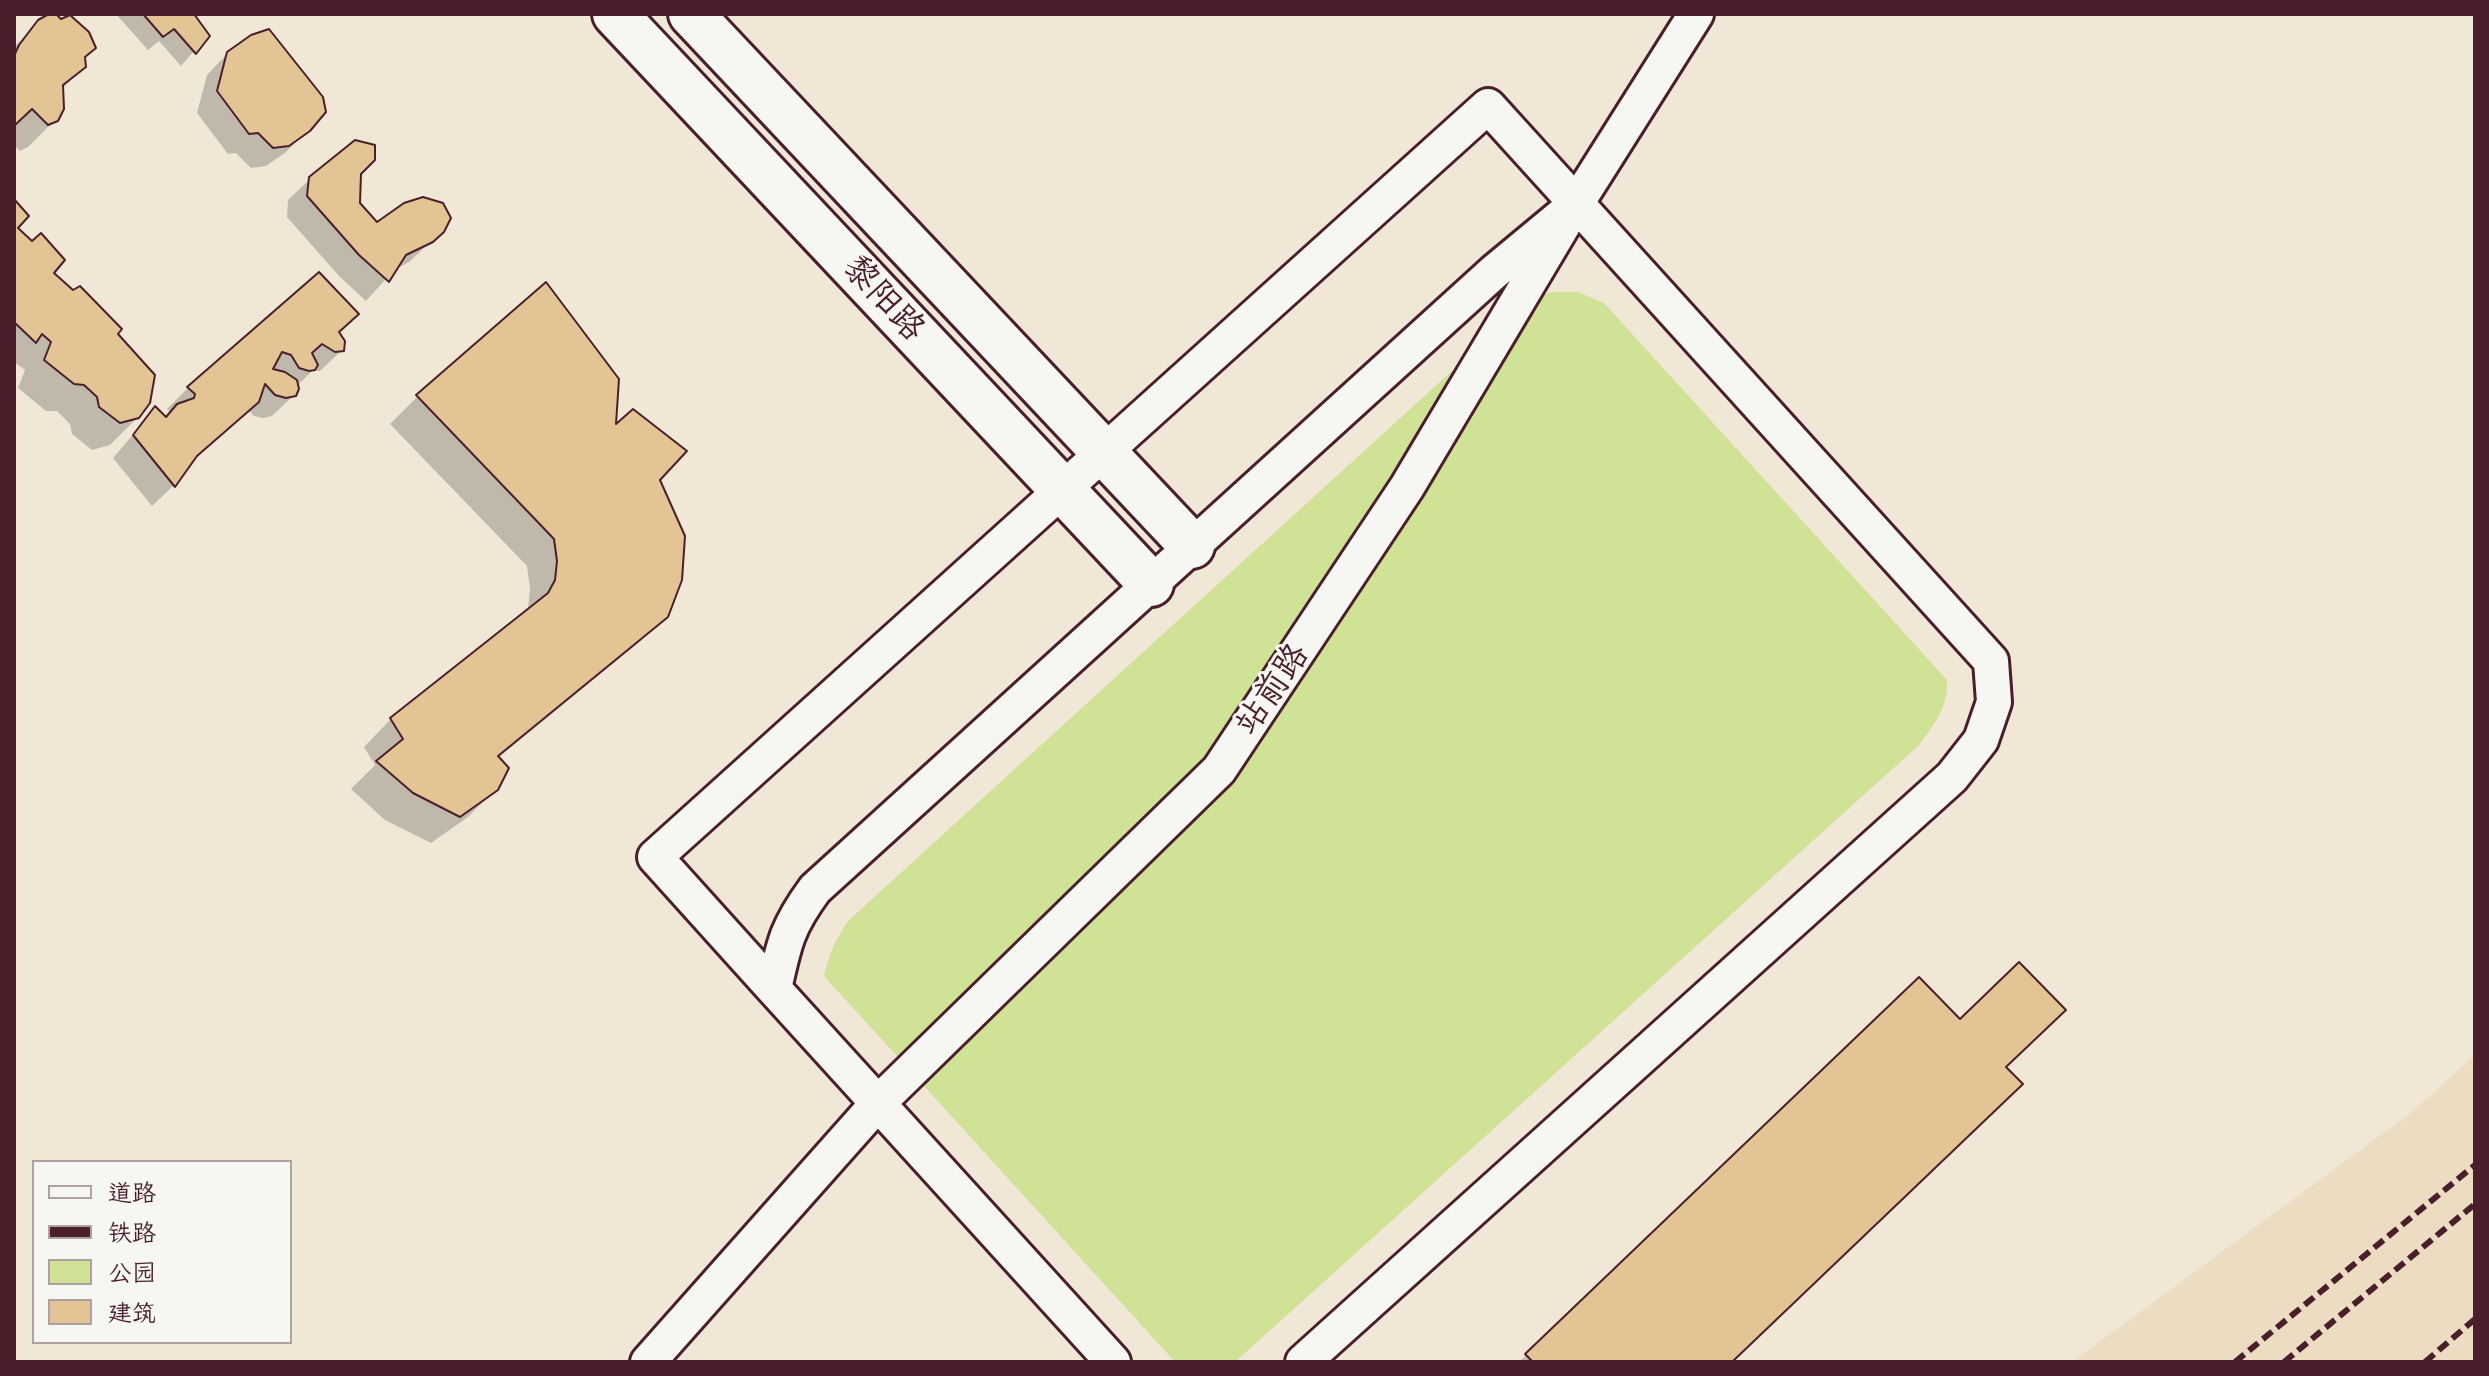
<!DOCTYPE html>
<meta charset="utf-8">
<style>
body{margin:0}
#map{position:relative;width:2489px;height:1376px;overflow:hidden;background:#f0e7d6;font-family:Caveat,"LXGW WenKai TC",sans-serif}
canvas{display:block}
.frame{position:absolute;inset:0;border:16px solid #4a1f2b;pointer-events:none}
.legend{position:absolute;left:32px;top:1160px;width:260px;height:184px;box-sizing:border-box;background:#f6f6f2;border:2px solid #b1a0a2;margin:0;padding:10px 14px;list-style:none;font-size:24px;color:#4a1f2b}
.legend li{display:flex;align-items:center;gap:16px;height:40px}
.legend b{width:40px;border:2px solid #b1a0a2}
</style>
<div id="map">
<canvas width="2489" height="1376"></canvas>
<div class="frame"></div>
<ul class="legend">
<li><b style="height:10px;background:#f6f6f2"></b>道路</li>
<li><b style="height:10px;background:#4a1f2b"></b>铁路</li>
<li><b style="height:22px;background:#cfe296"></b>公园</li>
<li><b style="height:22px;background:#e2c495"></b>建筑</li>
</ul>
</div>
<script>
const context = document.querySelector('canvas').getContext('2d');
context.lineJoin = 'round';
function fill(path, color) {
  context.fillStyle = color;
  context.fill(path, 'evenodd');
}
function strokePath(path, color, width, dash) {
  context.strokeStyle = color;
  context.lineWidth = width;
  context.lineCap = dash ? 'butt' : 'round';
  context.setLineDash(dash || []);
  context.stroke(path);
}
function drawText(font, color, halo, rows, align = 'center') {
  context.font = font + ' Caveat,"LXGW WenKai TC",sans-serif';
  context.lineWidth = 6;
  context.setLineDash([]);
  context.textBaseline = 'middle';
  context.strokeStyle = halo;
  context.fillStyle = color;
  for (const [text, x, y, turn = 0] of rows) {
    context.save();
    context.translate(x, y);
    context.rotate((+turn || 0) * Math.PI / 180);
    context.textAlign = isNaN(turn) ? turn : align;
    if (halo) context.strokeText(text, 0, 0);
    context.fillText(text, 0, 0);
    context.restore();
  }
}
const built = new Path2D(`
 M2475 1055V1362H2072L2412 1112Z`);
const green = new Path2D(`
 M1550 292H1578L1604 303 1947 680C1948 708 1935 724 1918 746L1235 1362H1175L824 976C829 954 836 938 849 920L1520 309Z`);
const shadow = new Path2D(`
 M53 14 83 58 84 67 61 90 56 119 28 147 20 151 14 145V47L39 22Z
 M116 14H191L207 36 181 66 159 41 148 50Z
 M228 53 308 130 286 152 266 166 251 168 236 153 228 154 197 113 207 75Z
 M359 173 358 203 377 224 442 231 409 262 394 270 366 301 339 276 287 217 288 200 310 179Z
 M14 202 15 228 52 273 115 334 138 417 110 445 92 450 72 434 70 424 57 411H46L18 388 25 370 14 362Z
 M319 275 342 350 320 371H312L296 387 294 395 272 416 263 418 254 416 248 409 190 462 173 486 152 506 113 458 155 409 165 419 171 412 167 409 188 388Z
 M546 285 614 429 666 615 638 643 498 758 496 789 468 817 431 843 385 820 351 789 375 765 364 747 391 719 528 609 530 589 527 566 390 424 417 397Z
 M1919 979 2004 1067 1730 1362H1519Z`);
const building = new Path2D(`
 M49 14H56L61 19 70 15 89 32 96 48 85 57 86 67 63 85 64 109 58 121 48 125 32 109 14 126V56L19 45 38 20Z
 M143 14H194L210 36 196 54 174 29 163 37Z
 M269 29 323 97 326 112 310 131 289 146 273 148 258 133 249 134 217 91 227 52 251 35Z
 M355 140 375 145V160L361 174 360 203 377 222 404 203 423 197 443 203 451 218 444 232 433 242 406 255 389 282 359 255 307 196 309 177Z
 M14 199 29 216 18 228 32 241 41 233 65 260 54 273 73 290 80 286 122 329 118 334 155 375 150 403 139 418 120 423 99 407 97 397 84 385 74 384 44 360 51 342 42 334 36 343 14 322Z
 M319 272 359 314 339 332 345 341 344 351 335 352 322 344 312 353 318 365 315 370 309 371 299 368 291 355 282 352 273 369 285 372 297 380 299 389 296 396 286 398 275 395 265 384 259 402 197 456 175 487 133 435 155 406 166 417 177 404 194 398 195 394 187 387Z
 M546 282 619 379 616 424 633 409 687 451 660 480 685 536 682 580 668 617 498 756 509 768 498 790 460 817 413 793 376 761 403 739 390 718 548 593 555 580 557 561 554 539 416 395Z
 M2019 962 2066 1010 2006 1067 2023 1084 1732 1362H1533L1525 1354 1919 977 1960 1019Z`);
const minor = new Path2D(`
 M774 989 655 857 1488 106 1991 661 1994 702 1981 740 1952 777 1303 1362
 M648 1362 878 1103 1219 770 1407 487 1563 225
 M1113 1362 774 989C784 943 787 927 815 889L1494 272 1576 204 1696 14`);
const secondary = new Path2D(`
 M615 14 1151 584
 M691 14 1192 546`);
const rail = new Path2D(`
 M2235 1362 2475 1165
 M2284 1362 2475 1204
 M2425 1362 2475 1319`);
const streetNames = [
 ["黎阳路",883,299,47],
 ["站前路",1273,690,-56]
];
fill(built, '#ecdcc2');
fill(green, '#cfe296');
fill(shadow, '#0003');
fill(building, '#e2c495');
strokePath(building, '#4a1f2b', 2);
strokePath(minor, '#4a1f2b', 40);
strokePath(secondary, '#4a1f2b', 50);
strokePath(minor, '#f6f6f2', 34);
strokePath(secondary, '#f6f6f2', 44);
strokePath(rail, '#4a1f2b', 6, [12, 6]);
drawText('34px', '#4a1f2b', '#f6f6f2', streetNames);
</script>
